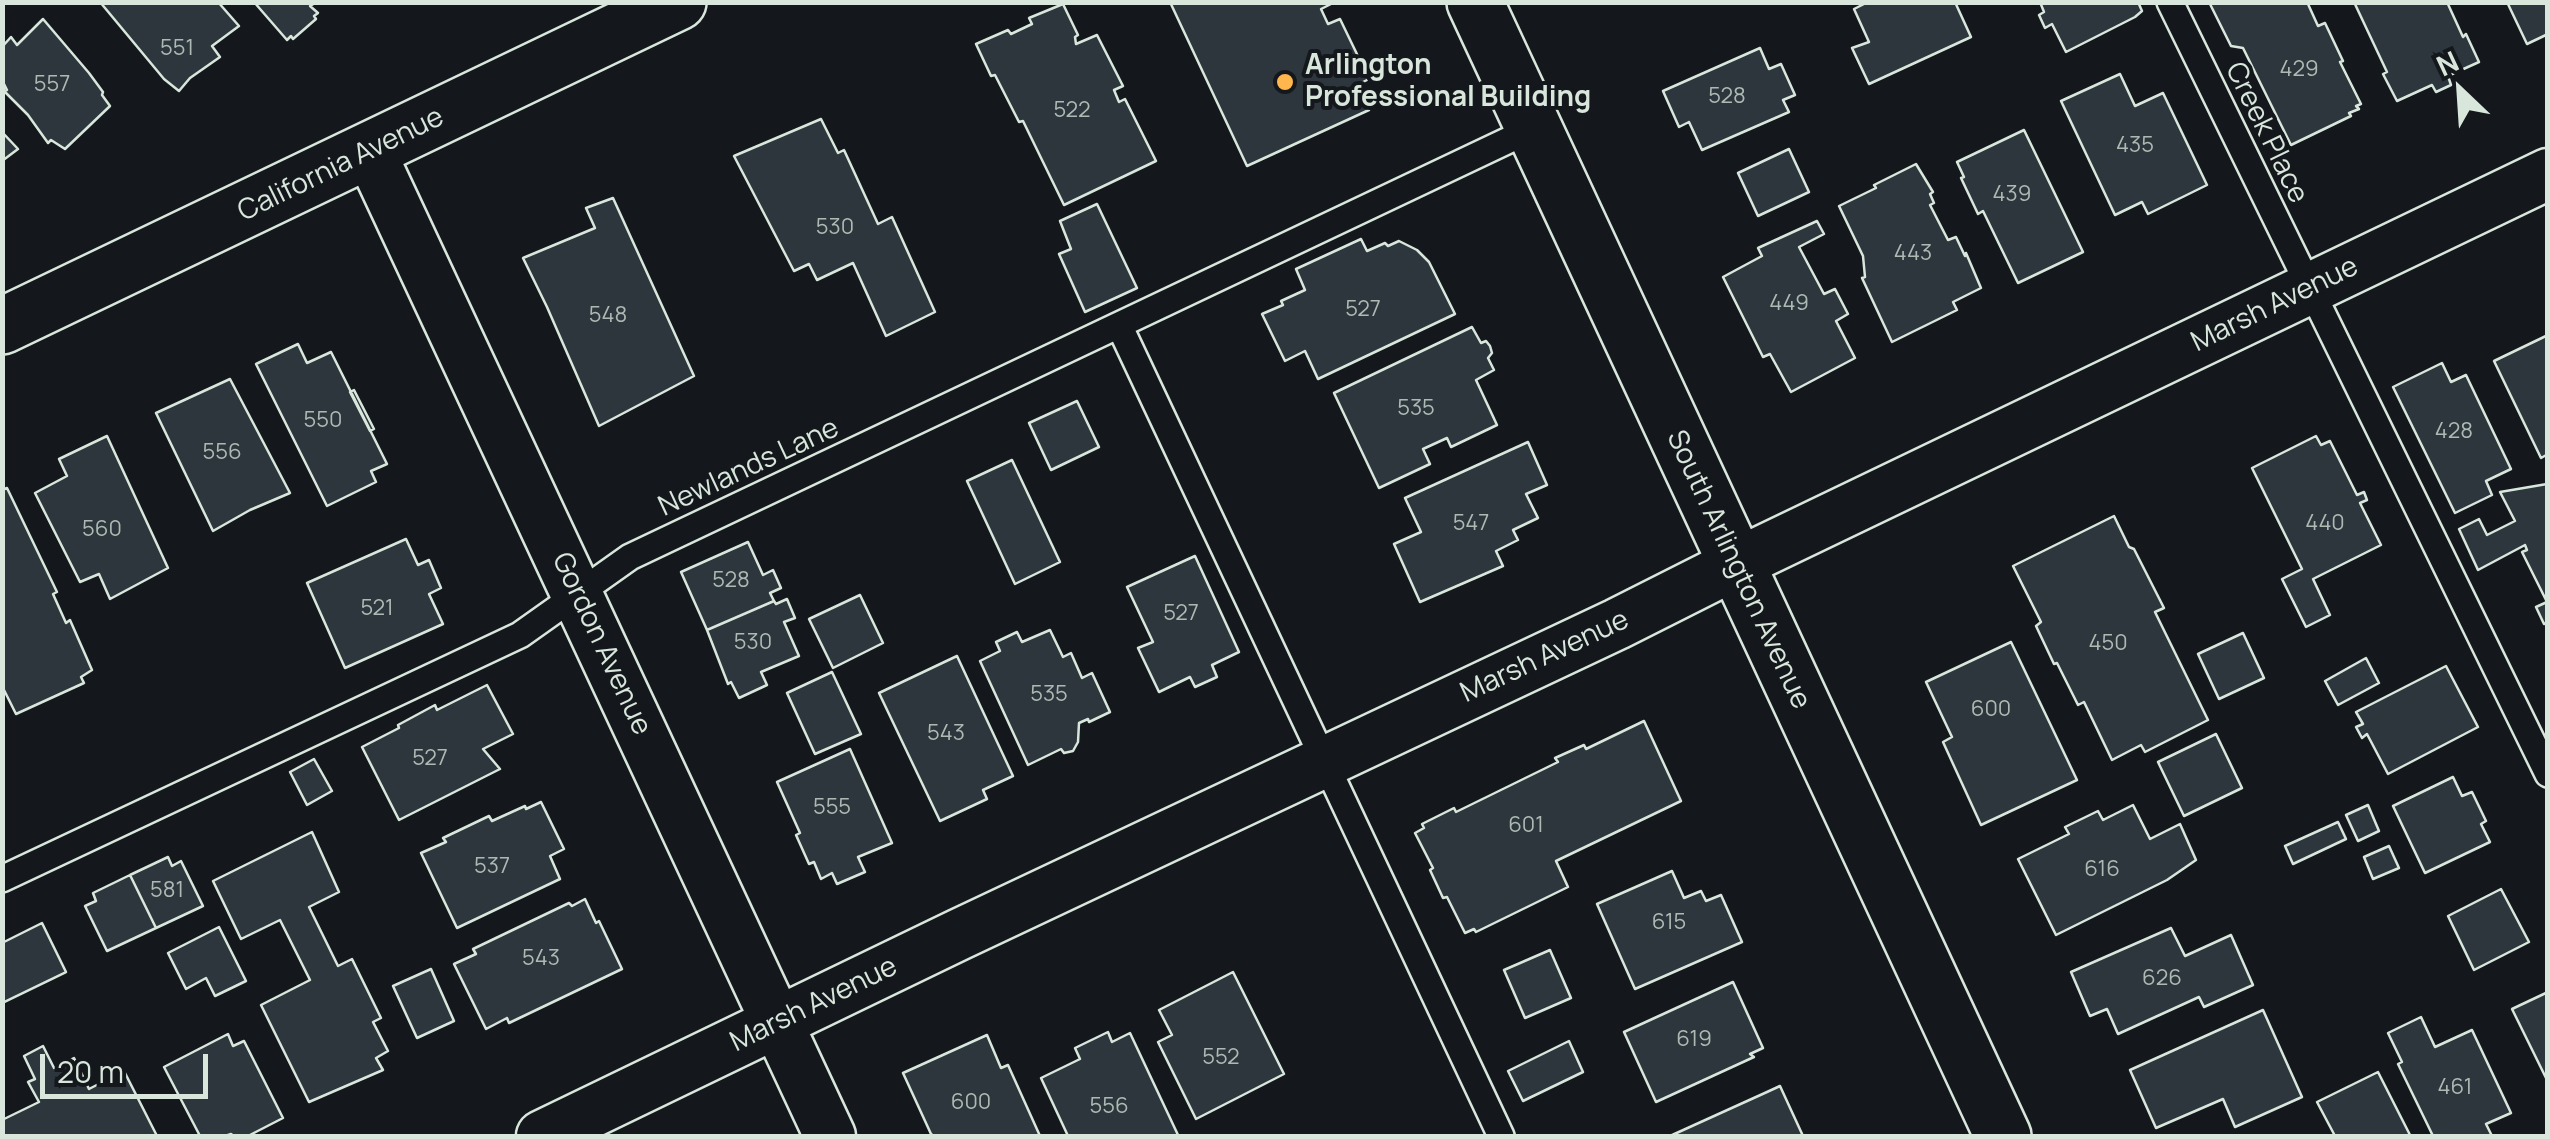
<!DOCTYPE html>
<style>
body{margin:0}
#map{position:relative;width:2550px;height:1139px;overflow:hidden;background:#14181c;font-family:Manrope,sans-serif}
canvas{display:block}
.frame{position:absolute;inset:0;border:5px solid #d8e6dc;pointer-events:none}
.north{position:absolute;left:2410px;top:40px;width:100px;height:100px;-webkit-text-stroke:8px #14181c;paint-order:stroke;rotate:335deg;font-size:28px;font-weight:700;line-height:40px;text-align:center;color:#d8e6dc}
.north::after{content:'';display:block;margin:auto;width:35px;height:45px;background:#d8e6dc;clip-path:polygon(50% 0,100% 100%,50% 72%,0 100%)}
.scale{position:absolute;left:40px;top:1054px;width:168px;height:45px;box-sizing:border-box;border:5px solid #d8e6dc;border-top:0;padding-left:12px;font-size:30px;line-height:35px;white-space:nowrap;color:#d8e6dc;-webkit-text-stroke:8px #14181c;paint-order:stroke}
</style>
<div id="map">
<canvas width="2550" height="1139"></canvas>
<div class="frame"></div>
<div class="north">N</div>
<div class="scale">20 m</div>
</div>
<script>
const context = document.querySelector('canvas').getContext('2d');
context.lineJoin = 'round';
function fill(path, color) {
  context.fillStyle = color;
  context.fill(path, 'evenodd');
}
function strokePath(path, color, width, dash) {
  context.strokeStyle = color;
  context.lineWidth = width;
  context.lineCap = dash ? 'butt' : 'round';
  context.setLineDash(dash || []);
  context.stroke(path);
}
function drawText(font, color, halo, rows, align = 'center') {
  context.font = font + ' Manrope,sans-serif';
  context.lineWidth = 8;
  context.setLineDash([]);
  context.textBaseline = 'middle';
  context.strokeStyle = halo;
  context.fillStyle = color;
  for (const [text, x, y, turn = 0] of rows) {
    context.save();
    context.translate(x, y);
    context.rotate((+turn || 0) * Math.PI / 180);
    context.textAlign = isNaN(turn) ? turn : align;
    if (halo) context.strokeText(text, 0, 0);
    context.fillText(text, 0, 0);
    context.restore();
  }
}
const building = new Path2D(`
 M100 2H218L239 26 212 46 220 57 190 78 179 91 164 79Z
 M254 2H317L310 6 318 13 314 16 316 19 293 39 291 36 287 40Z
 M1170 2H1335L1321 9 1328 24 1340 19 1369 79 1357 85 1369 110 1247 166Z
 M1868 2H1955L1971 37 1869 84 1852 48 1869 42 1854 9Z
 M2040 2H2138L2142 11 2135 17 2066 52 2052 24 2045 28 2039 15 2044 12Z
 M2209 2H2311L2308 4 2318 26 2325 23 2343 61 2340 62 2361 104 2356 106 2359 109 2349 113 2351 116 2291 145 2243 48 2231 46Z
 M2354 2H2447L2463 37 2466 34 2479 62 2448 76 2451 85 2436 92 2432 85 2397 101 2383 74 2387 72Z
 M2507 2H2548V34L2527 44Z
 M1063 4 1078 35 1075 37 1076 44 1097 35 1123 86 1114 90 1119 102 1125 99 1156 161 1064 205 1023 121 1019 122 995 75 991 76 976 44 1008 30 1011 34 1032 24 1029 18Z
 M43 19 89 73 103 92 102 95 110 106 65 149 51 140 48 143 28 115 4 91 7 90 2 80V47L11 37 17 45Z
 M1760 48 1769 69 1781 64 1795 95 1783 100 1789 112 1702 150 1689 122 1679 127 1663 91Z
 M2120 74 2135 106 2163 93 2207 185 2148 214 2142 202 2115 215 2061 101Z
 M821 119 838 153 844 150 878 224 892 217 935 312 886 336 853 263 817 280 809 264 794 271 734 156Z
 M2024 130 2083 252 2018 283 1983 211 1978 214 1961 178 1964 177 1957 162Z
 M2 132 18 149 2 161Z
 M1789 149 1809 192 1758 216 1738 173Z
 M1916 164 1933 192 1930 194 1934 203 1930 205 1948 240 1956 237 1965 256 1966 253 1981 288 1953 302 1957 310 1892 342 1862 278 1865 277 1863 256 1839 206 1876 188 1874 185Z
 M613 198 694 376 599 426 547 307 523 258 595 228 586 208Z
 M1097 204 1137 288 1085 312 1059 254 1071 249 1060 221Z
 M1817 221 1824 234 1799 247 1824 294 1835 289 1848 314 1836 321 1855 358 1791 392 1770 354 1763 357 1723 277 1762 256 1758 248Z
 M1361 239 1367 251 1385 243 1388 246 1399 241 1417 250 1429 262 1455 314 1318 379 1305 351 1285 361 1262 314 1283 305 1281 301 1305 290 1296 269Z
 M1472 327 1481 343 1486 341 1490 346 1492 353 1488 358 1494 370 1476 380 1497 425 1451 447 1447 438 1423 449 1430 464 1379 488 1334 393Z
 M2548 335V454L2541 458 2494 361Z
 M298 344 307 363 331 352 387 464 371 471 376 482 327 506 256 364Z
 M2442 363 2451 382 2466 375 2511 469 2486 481 2492 495 2455 513 2393 387Z
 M230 379 290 493 250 510 213 531 156 413Z
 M354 390 374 429 370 431 350 392Z
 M1077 401 1099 447 1051 470 1029 423Z
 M107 436 168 568 110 599 99 574 80 582 35 493 67 476 59 459Z
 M2316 436 2321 445 2330 441 2357 495 2364 492 2367 500 2360 503 2381 545 2313 579 2330 615 2306 627 2282 579 2302 569 2252 468Z
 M1528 442 1547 485 1526 494 1538 518 1513 530 1518 540 1496 551 1503 566 1420 602 1394 544 1421 532 1405 498Z
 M1012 460 1060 562 1015 584 967 481Z
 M2547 484 2548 623 2544 624 2536 607 2547 602 2522 552 2527 550 2525 545 2478 570 2459 529 2479 519 2487 535 2515 521 2500 492Z
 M7 488 57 592 53 594 66 623 70 620 92 670 81 677 84 683 16 714 2 686V490Z
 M2114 516 2129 547 2134 549 2164 608 2155 612 2208 720 2145 752 2141 745 2112 760 2084 702 2078 705 2057 663 2054 664 2036 626 2041 622 2013 566Z
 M406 539 418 565 429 560 441 588 429 594 443 624 345 668 307 583Z
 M748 542 763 575 773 570 781 588 770 593 774 601 707 630 681 572Z
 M1195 556 1239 652 1212 665 1217 677 1195 687 1190 677 1159 692 1138 648 1153 642 1127 587Z
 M860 595 883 643 833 668 809 619Z
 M787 599 795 618 784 622 799 656 761 672 767 685 739 698 731 682 728 684 707 630 774 601 776 604Z
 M1050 630 1063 657 1071 653 1082 678 1092 673 1110 712 1089 722 1088 719 1079 723 1078 742 1073 751 1064 753 1061 749 1028 765 980 661 1000 651 996 642 1017 632 1022 642Z
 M2243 633 2264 678 2219 699 2198 654Z
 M2011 642 2077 780 1981 825 1943 742 1952 737 1926 682Z
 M957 656 1013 776 983 790 987 799 940 821 879 693Z
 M2366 658 2379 683 2338 705 2325 681Z
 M2446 666 2478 727 2388 774 2367 734 2362 738 2356 727 2363 724 2356 712Z
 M832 672 861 734 815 754 787 693Z
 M487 685 513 734 483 749 500 769 399 820 362 747 399 728 398 725 435 705 437 710Z
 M1644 721 1681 801 1556 861 1568 887 1476 932 1474 929 1465 933 1447 897 1443 898 1430 870 1433 868 1415 833 1424 828 1422 824 1454 808 1456 812 1558 762 1555 758 1584 745 1586 749Z
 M2216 734 2242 788 2184 816 2158 762Z
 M850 749 892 843 858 857 865 872 837 884 832 873 821 879 814 862 809 864 796 835 800 833 777 782Z
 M314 759 332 791 307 805 290 772Z
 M2453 777 2462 796 2472 792 2486 821 2481 824 2490 842 2425 873 2393 806Z
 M541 802 564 849 550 856 560 879 457 928 421 853 446 842 443 838 489 816 492 821 525 806 526 809Z
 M2133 805 2150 839 2180 824 2196 860 2167 880 2056 935 2018 859 2069 834 2065 827 2098 811 2103 820Z
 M2368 805 2379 831 2358 841 2346 815Z
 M2338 822 2346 839 2293 864 2285 846Z
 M312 832 339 892 309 907 338 966 352 959 381 1018 373 1022 388 1051 376 1058 383 1070 309 1102 261 1005 310 980 280 920 241 939 213 881Z
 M2389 846 2399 868 2373 879 2364 857Z
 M168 857 172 866 181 861 203 906 156 928 130 875Z
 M1672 871 1684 898 1701 891 1706 901 1721 895 1742 942 1635 989 1597 904Z
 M130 875 156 928 107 951 85 906 96 901 93 893Z
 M2501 889 2529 942 2474 970 2448 916Z
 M585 899 596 923 599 921 622 969 509 1023 507 1018 486 1029 454 964 476 954 473 949 569 903 572 906Z
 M42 923 66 972 2 1003V943Z
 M219 927 246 981 215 996 206 978 186 989 168 953Z
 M2171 928 2185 956 2231 935 2253 985 2204 1007 2199 997 2118 1034 2107 1009 2090 1016 2071 972Z
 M1550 950 1571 998 1525 1018 1504 970Z
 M431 969 454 1021 417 1038 393 986Z
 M1233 972 1284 1074 1196 1119 1158 1042 1172 1035 1159 1010Z
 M1733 982 1763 1048 1750 1054 1754 1057 1656 1102 1624 1032Z
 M2548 992V1082L2512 1009Z
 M2263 1010 2302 1097 2235 1127 2223 1099 2156 1128 2130 1070Z
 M2421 1017 2435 1047 2472 1030 2511 1113 2486 1124 2492 1136H2433L2398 1064 2402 1062 2388 1033Z
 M1108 1032 1112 1042 1130 1033 1178 1135 1068 1136 1041 1078 1080 1059 1075 1048Z
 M228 1034 233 1046 244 1041 283 1118 248 1136H234L231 1134 225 1136H200L164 1067Z
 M987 1035 1001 1068 1008 1065 1040 1136H934L931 1134 903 1073Z
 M1569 1041 1583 1072 1523 1101 1508 1071Z
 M43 1046 54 1068 74 1058 89 1089 124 1071 157 1136H2V1120L39 1102 28 1082 35 1079 24 1056Z
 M2378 1072 2410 1135 2335 1136 2317 1102Z
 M1780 1086 1803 1136H1670L1767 1092Z`);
const service = new Path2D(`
 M2170 2 2548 774
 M1119 325 1501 1136
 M2 879 520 635 630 557 1532 129`);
const minor = new Path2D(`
 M370 152 830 1136
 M542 1136 960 934 1617 624 1736 564 2548 174`);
const secondary = new Path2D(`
 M1475 2 2003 1136
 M2 326 678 2`);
const markers = [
 [1285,82,10,"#ffb74d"]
];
const numberNames = [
 ["551",177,49],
 ["429",2299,70],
 ["557",52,85],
 ["528",1727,97],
 ["522",1072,111],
 ["435",2135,146],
 ["439",2012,195],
 ["530",835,228],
 ["443",1913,254],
 ["449",1789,304],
 ["527",1363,310],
 ["548",608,316],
 ["535",1416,409],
 ["550",323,421],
 ["428",2454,432],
 ["556",222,453],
 ["547",1471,524],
 ["440",2325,524],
 ["560",102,530],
 ["528",731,581],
 ["521",377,609],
 ["527",1181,614],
 ["530",753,643],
 ["450",2108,644],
 ["535",1049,695],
 ["600",1991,710],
 ["543",946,734],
 ["527",430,759],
 ["555",832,808],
 ["601",1526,826],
 ["537",492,867],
 ["616",2102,870],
 ["581",167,891],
 ["615",1669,923],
 ["543",541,959],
 ["626",2162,979],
 ["619",1694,1040],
 ["552",1221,1058],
 ["461",2455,1088],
 ["600",971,1103],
 ["556",1109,1107]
];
const poiNames = [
 ["Arlington",1305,66],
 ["Professional Building",1305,98]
];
const streetNames = [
 ["Creek Place",2266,133,64],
 ["California Avenue",341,165,-26],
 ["Marsh Avenue",2275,305,-26],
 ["Newlands Lane",749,468,-25],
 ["South Arlington Avenue",1738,570,65],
 ["Gordon Avenue",601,644,65],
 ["Marsh Avenue",1545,657,-25],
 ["Marsh Avenue",814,1005,-26]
];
fill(building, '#2c363c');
strokePath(building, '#d8e6dc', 2.5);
strokePath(service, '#d8e6dc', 30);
strokePath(minor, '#d8e6dc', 55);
strokePath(secondary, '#d8e6dc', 60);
strokePath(service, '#14181c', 25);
strokePath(minor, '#14181c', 50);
strokePath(secondary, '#14181c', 55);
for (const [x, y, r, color] of markers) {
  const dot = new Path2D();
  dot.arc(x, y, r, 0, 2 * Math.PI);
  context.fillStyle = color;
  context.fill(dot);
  strokePath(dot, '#14181c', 4);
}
drawText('22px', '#adbab4', null, numberNames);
drawText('bold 28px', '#d8e6dc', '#14181c', poiNames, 'left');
drawText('28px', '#d8e6dc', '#14181c', streetNames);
</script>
